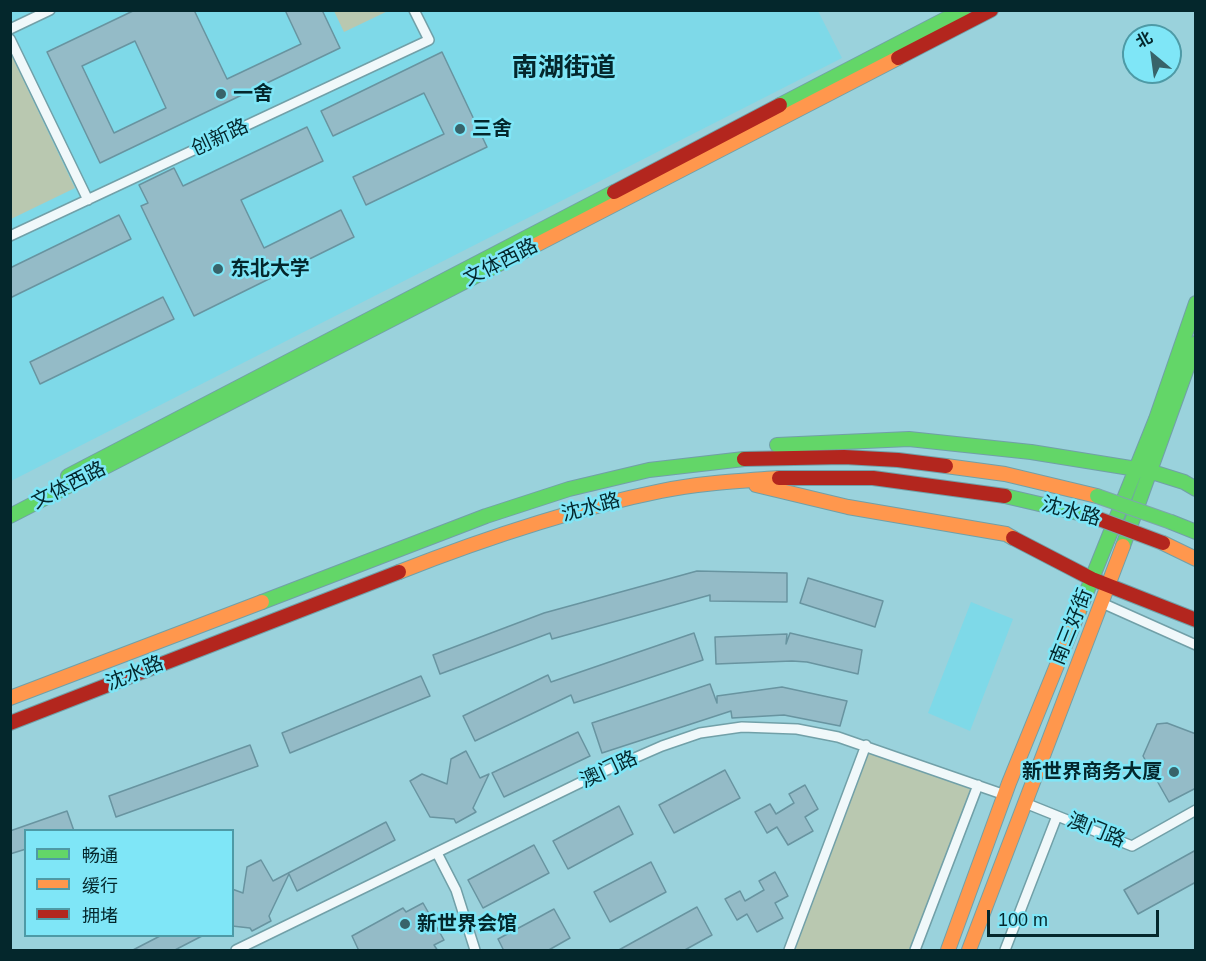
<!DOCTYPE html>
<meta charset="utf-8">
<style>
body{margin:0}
#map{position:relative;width:1206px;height:961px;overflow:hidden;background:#9ad2dc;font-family:Helvetica,"Noto Sans SC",sans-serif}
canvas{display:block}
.frame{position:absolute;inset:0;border:12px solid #04272c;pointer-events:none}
.legend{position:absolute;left:24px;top:829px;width:210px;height:108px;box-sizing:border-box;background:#7fe6f7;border:2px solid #4e9aa6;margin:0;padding:8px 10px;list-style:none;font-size:18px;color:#04272c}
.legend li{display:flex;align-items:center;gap:12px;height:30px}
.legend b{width:30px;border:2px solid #4e9aa6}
.north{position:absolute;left:1122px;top:24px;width:60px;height:60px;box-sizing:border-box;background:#7fe6f7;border:2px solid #4e9aa6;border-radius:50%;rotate:331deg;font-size:16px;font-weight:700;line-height:24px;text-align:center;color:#04272c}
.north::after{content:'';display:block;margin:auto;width:21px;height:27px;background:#38636a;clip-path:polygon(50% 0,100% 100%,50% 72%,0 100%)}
.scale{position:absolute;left:987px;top:910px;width:172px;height:27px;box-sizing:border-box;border:3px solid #04272c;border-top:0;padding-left:8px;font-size:18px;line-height:21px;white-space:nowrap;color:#04272c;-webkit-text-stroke:4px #7fe6f7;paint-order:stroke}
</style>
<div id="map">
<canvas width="1206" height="961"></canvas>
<div class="frame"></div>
<ul class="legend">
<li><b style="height:8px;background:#63d668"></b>畅通</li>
<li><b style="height:8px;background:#ff974d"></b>缓行</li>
<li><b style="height:8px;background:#b3261e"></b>拥堵</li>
</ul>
<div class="north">北</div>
<div class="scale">100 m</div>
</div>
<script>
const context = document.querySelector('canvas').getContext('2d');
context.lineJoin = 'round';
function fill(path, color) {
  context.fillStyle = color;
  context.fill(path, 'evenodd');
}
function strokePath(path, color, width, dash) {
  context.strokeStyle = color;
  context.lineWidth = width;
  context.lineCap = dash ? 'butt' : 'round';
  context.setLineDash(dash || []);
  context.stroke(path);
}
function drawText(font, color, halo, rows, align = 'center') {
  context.font = font + ' Helvetica,"Noto Sans SC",sans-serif';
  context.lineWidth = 5;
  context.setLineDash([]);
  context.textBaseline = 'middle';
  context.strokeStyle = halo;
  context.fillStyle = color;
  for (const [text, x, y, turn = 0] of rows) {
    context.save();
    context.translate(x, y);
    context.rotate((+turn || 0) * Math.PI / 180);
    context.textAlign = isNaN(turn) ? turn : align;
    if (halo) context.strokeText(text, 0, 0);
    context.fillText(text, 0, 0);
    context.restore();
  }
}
const built = new Path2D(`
 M11 11H818L842 58 11 481Z
 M971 602 1013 619 970 731 928 713Z`);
const green = new Path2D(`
 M334 11H388L344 32Z
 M10 52 75 188 11 219H10Z
 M866 745 978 785 915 950H789Z`);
const building = new Path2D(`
 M135 10H194L227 79 301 44 285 10H322L340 48 100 163 47 52ZM135 41 166 108 114 133 82 66Z
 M442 52 487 147 366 205 353 177 444 134 424 93 333 136 321 111Z
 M307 127 323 161 241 200 264 248 341 210 354 237 194 316 141 206 148 203 139 185 174 168 183 186Z
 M119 215 131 239 10 298V268Z
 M163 297 174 319 40 384 30 362Z
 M697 571 787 573V602L710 601V595L552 639 550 633 440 674 433 655 544 613Z
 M808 578 883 601 875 627 800 603Z
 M694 633 703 660 574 703 571 695 475 741 463 716 548 675 551 682Z
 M790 633 862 650 858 674 807 662 792 661 716 664 715 637 787 634 786 644Z
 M421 676 430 696 290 753 282 733Z
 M710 684 717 703V696L782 687 847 701 840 726 784 715 732 718 731 711 602 753 592 723Z
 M1167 723 1196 734V788L1169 802 1143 756 1157 724Z
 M578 732 590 756 504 797 492 773Z
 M250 745 258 766 116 817 109 796Z
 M466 751 480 778 489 774 473 808 476 812 456 823 454 819 430 817 410 781 422 774 447 784 451 759Z
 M725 770 740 798 674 833 659 805Z
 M805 785 818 809 805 817 813 831 788 845 777 827 767 833 755 812 770 804 776 814 794 803 789 794Z
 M619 806 633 834 568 869 553 841Z
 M67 811 74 831H26V849L10 854V831Z
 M386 822 395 840 297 891 289 874 269 916 271 921 252 931 250 928 232 926V889L243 893 247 867 261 860 273 881Z
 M534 845 549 873 483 908 468 880Z
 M1196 850V882L1138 914 1124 890Z
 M651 862 666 892 610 922 594 892Z
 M775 872 788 896 775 903 783 918 757 932 747 914 737 920 725 899 740 891 745 901 764 890 759 881Z
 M423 903 444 940 434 945 438 951H359L352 936 403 908 406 912Z
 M697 907 712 935 683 951H617Z
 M554 909 570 938 547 951H504L498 939Z
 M160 936H202L173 951H131Z`);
const street = new Path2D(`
 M10 29 50 10
 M10 39 88 200
 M10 236 429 40 414 10
 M1102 603 1196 645
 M1025 803 1132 846 1196 810
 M437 853 456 890 475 950
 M236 950 598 774 662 746 700 733 742 727 797 729 838 737 1005 795
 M789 950 866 745
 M915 950 978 785
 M1005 950 1057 816`);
const fast = new Path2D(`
 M780 105 963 10
 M777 445 909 439 1031 452 1149 471 1184 482 1196 489
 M68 476 614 192
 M1005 496 1091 516
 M10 516 505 261
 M1171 522 1196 532
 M1123 546 1196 343
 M262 602 486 516 569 489 649 470 744 459
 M1079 611 1156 419 1196 303`);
const slow = new Path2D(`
 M505 261 898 58
 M946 466 1005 474 1097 496
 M756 485 848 507 1006 534 1013 538
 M1163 543 1196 559
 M399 572C483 539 572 509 661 491 699 483 739 481 779 478
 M10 698 262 602
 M948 950 1009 783 1079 611
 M969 950 1123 546`);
const jam = new Path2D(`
 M898 58 991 10
 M614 192 780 105
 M744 459 844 457 898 460 946 466
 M779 478H873L1005 496
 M1013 538 1092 579 1196 620
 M10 723 399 572`);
const fastBridge = new Path2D(`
 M1097 496 1171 522`);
const jamBridge = new Path2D(`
 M1091 516 1163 543`);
const markers = [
 [221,94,6,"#38636a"],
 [460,129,6,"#38636a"],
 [218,269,6,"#38636a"],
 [1174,772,6,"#38636a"],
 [405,924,6,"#38636a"]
];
const poiNames = [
 ["一舍",233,94],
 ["三舍",472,129],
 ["东北大学",230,269],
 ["新世界商务大厦",1162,772,"right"],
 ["新世界会馆",417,924]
];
const streetNames = [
 ["创新路",220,138,-25],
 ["文体西路",501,263,-27],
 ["文体西路",69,486,-27],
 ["沈水路",591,508,-15],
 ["沈水路",1071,512,15],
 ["南三好街",1072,627,-68],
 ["沈水路",135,674,-22],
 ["澳门路",609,770,-25],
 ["澳门路",1096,831,22]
];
const districtNames = [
 ["南湖街道",564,69]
];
fill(built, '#7ed9e8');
fill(green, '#b9c8b0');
fill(building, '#94bbc7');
strokePath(building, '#6894a0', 1.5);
strokePath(street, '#71a0a8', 12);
strokePath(fast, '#71a0a8', 16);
strokePath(slow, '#71a0a8', 16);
strokePath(jam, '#71a0a8', 16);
strokePath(street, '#f0f8fa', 9);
strokePath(fast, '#63d668', 14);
strokePath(slow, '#ff974d', 14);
strokePath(jam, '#b3261e', 14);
strokePath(fastBridge, '#7ca6ad', 16, []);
strokePath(jamBridge, '#7ca6ad', 16, []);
strokePath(fastBridge, '#63d668', 14);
strokePath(jamBridge, '#b3261e', 14);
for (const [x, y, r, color] of markers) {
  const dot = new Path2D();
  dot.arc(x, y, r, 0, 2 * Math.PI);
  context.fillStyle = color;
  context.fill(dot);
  strokePath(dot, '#7fe6f7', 2);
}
drawText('bold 20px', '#04272c', '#7fe6f7', poiNames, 'left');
drawText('20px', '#04272c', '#7fe6f7', streetNames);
drawText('bold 26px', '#04272c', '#7fe6f7', districtNames);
</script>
